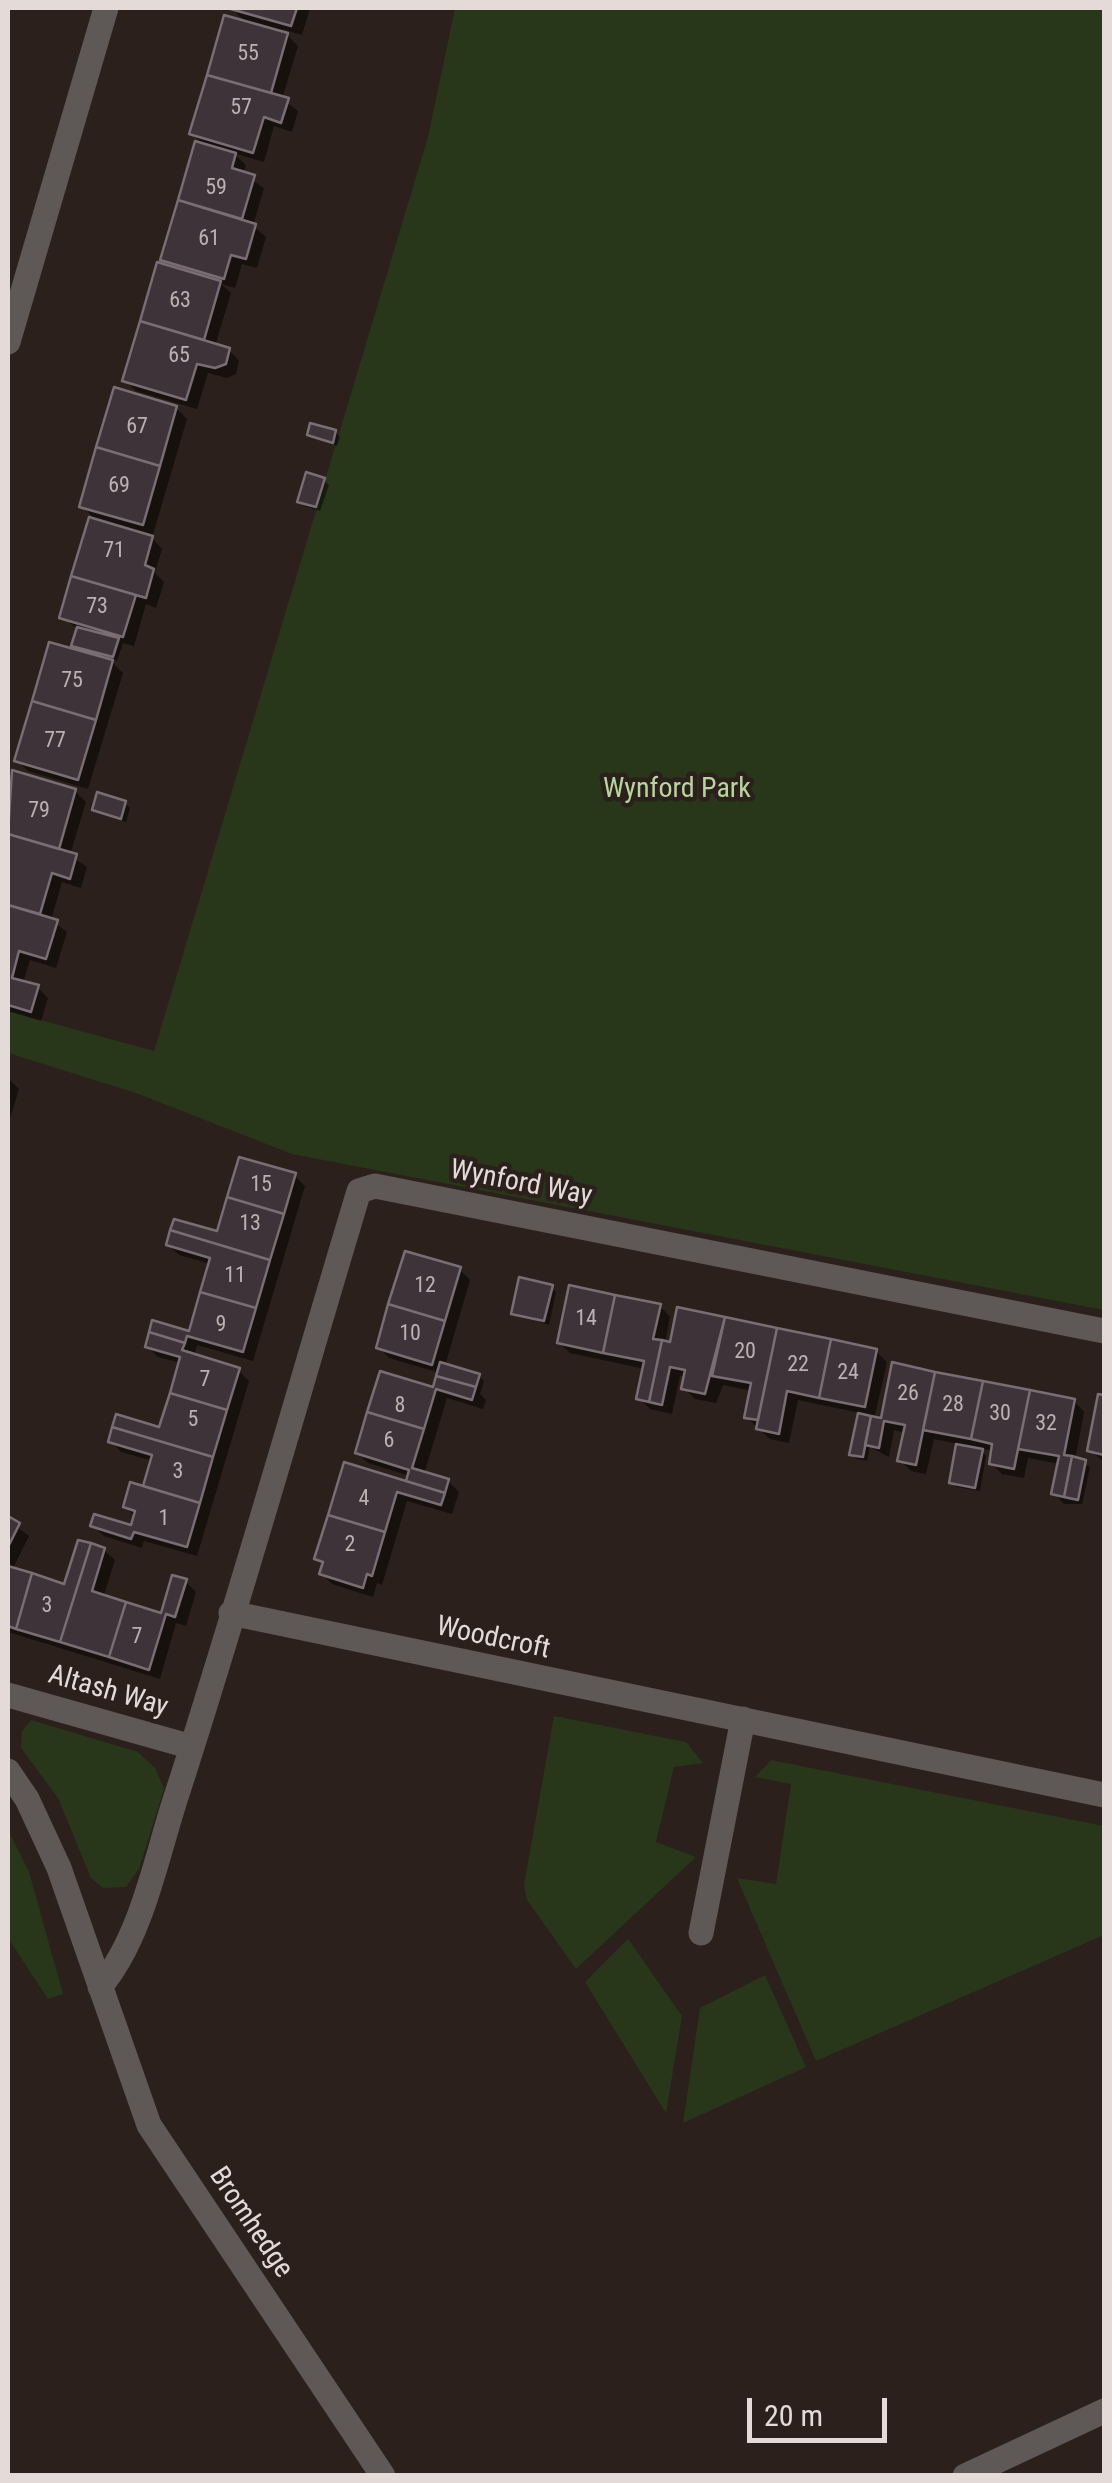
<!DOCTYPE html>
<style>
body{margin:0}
#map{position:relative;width:1112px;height:2483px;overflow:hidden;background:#2b201b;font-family:"Roboto Condensed",sans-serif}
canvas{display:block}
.frame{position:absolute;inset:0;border:10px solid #e4dbd8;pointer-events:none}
.scale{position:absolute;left:747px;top:2398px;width:140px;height:45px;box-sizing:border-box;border:5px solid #e4dbd8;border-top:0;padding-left:12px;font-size:30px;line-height:35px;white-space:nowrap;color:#e4dbd8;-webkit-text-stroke:8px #2b201b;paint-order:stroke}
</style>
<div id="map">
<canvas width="1112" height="2483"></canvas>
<div class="frame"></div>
<div class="scale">20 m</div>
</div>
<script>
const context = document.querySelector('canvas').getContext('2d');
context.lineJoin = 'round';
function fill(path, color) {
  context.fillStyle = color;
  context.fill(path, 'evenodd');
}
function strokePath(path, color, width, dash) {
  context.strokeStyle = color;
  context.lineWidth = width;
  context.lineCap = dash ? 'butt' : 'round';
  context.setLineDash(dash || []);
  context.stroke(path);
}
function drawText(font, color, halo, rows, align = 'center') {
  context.font = font + ' "Roboto Condensed",sans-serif';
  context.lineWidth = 9;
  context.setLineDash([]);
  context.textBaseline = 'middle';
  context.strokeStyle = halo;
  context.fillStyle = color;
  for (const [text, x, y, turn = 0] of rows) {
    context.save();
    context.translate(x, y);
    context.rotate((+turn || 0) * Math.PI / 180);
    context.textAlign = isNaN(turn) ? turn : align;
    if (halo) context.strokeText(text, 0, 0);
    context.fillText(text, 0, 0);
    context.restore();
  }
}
const green = new Path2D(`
 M455 8H1104V1310L292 1154 136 1093 8 1053V1011L154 1051 428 137Z
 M554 1716 686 1742 703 1763 674 1767 656 1842 696 1857 576 1969 527 1900 524 1885Z
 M31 1720 138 1752 155 1768 164 1789 139 1869 126 1887 103 1888 91 1878 58 1798 21 1748 22 1731Z
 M771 1760 1104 1826V1935L816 2061 737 1878 776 1884 791 1784 755 1777Z
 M8 1830 29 1872 63 1994 48 1999 8 1938Z
 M628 1939 682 2016 666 2113 585 1982Z
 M765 1975 806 2067 683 2123 700 2008Z`);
const shadow = new Path2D(`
 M231 8H310L302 35 281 29 298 46 282 99 298 111 292 132 274 126 264 162 233 153 246 165 243 174 264 188 253 226 266 237 257 268 242 264 235 288 221 284 231 293 215 346 229 350 239 361 236 374 227 378 208 373 197 409 136 391 125 380 159 265 172 269 163 259 197 144 205 146 192 133 248 24Z
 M176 408 187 419 152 538 162 549 155 573 164 582 156 608 146 604 134 646 123 643 117 661 107 658 123 673 88 789 28 771 17 760 84 655 74 645 79 630 62 617 92 516 82 506Z
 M335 432 340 437 337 446 309 434Z
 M324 480 329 485 320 511 304 506 300 501Z
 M14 773 75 791 86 802 70 855 87 867 81 888 62 882 51 920 67 932 56 968 30 960 23 983 38 988 48 998 41 1021 8 1011V795Z
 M125 803 130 808 126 822 95 810Z
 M8 1078 19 1089 8 1125Z
 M294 1175 305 1186 253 1361 197 1345 194 1357 238 1370 249 1381 197 1556 144 1541 142 1548 104 1536 93 1526 133 1528 136 1518 125 1507 144 1489 153 1461 121 1452 111 1441 161 1430 181 1363 158 1357 147 1346 190 1334 211 1264 179 1255 168 1245 218 1234Z
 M460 1270 470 1280 445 1366 479 1376 484 1381 480 1394 486 1400 483 1409 447 1398 424 1474 448 1481 459 1492 452 1514 407 1501 382 1585 377 1583 373 1597 332 1584 322 1574 324 1565 317 1558 345 1465 408 1484 410 1476 368 1463 357 1453 435 1390 440 1373 389 1358 379 1347Z
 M552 1288 556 1292 549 1325 514 1313Z
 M660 1306 670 1317 665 1343 672 1345 679 1310 876 1351 887 1362 874 1420 1074 1401 1084 1412 1075 1460 1090 1467 1082 1504H1064L1054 1493 1060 1464 1028 1458 1024 1478 1002 1474 991 1463 994 1451 979 1448 986 1456 980 1491 956 1487 952 1482 959 1444 934 1439 926 1474 911 1471 900 1460 906 1433 894 1430 889 1457 870 1447 867 1461 857 1459 852 1454 860 1413 798 1400 789 1443 770 1439 746 1417 752 1391 723 1385 716 1403 695 1399 684 1388 686 1377 680 1376 672 1414 650 1409 639 1398 645 1369 570 1353 559 1343Z
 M1100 1397H1104V1462L1090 1450Z
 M8 1520 29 1536 12 1570 66 1587 104 1550 115 1560 103 1598 162 1616 185 1581 196 1592 186 1626 176 1623 160 1679 8 1632Z`);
const building = new Path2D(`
 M227 8H297L291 26Z
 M224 15 288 33 271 93 207 75Z
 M207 75 289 98 281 123 264 117 253 153 189 134Z
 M195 141 236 153 232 168 255 175 242 219 178 200Z
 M178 200 256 224 246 259 231 255 224 279 160 260Z
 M157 262 221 281 204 340 140 321Z
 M140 321 230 348 226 364 215 368 197 364 186 400 122 381Z
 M114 387 177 406 160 466 96 447Z
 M310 423 336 430 333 443 307 435Z
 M96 447 160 466 143 525 79 507Z
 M306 472 325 478 316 507 297 502Z
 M89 517 153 536 145 565 154 569 146 598 71 576Z
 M71 576 136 595 123 637 59 618Z
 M77 627 119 638 113 657 71 646Z
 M49 642 113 660 96 720 32 701Z
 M32 701 96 720 78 780 14 761Z
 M12 770 76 789 59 849 8 834Z
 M97 792 126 801 121 819 92 810Z
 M8 834 77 854 70 879 52 873 40 914 8 905Z
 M8 905 58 920 46 959 19 951 12 978 39 985 31 1012 8 1005Z
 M239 1157 296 1173 284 1214 227 1197Z
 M227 1197 284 1214 270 1260 170 1230 174 1219 217 1231Z
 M170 1230 270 1260 256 1308 200 1292 210 1258 166 1245Z
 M405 1251 461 1267 445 1321 388 1304Z
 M519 1277 553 1285 544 1321 511 1314Z
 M569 1285 615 1295 603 1353 557 1343Z
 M200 1292 256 1308 243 1352 187 1336 185 1343 149 1332 152 1320 189 1331Z
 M615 1295 661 1304 653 1339 662 1340 649 1402 636 1399 644 1361 603 1353Z
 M388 1304 445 1321 432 1365 376 1348Z
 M677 1307 725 1317 705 1394 681 1389 685 1370 670 1367 662 1405 649 1402 662 1340 670 1342Z
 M725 1317 777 1328 758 1420 744 1418 751 1383 712 1376Z
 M777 1328 831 1339 819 1398 787 1391 779 1434 756 1429Z
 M149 1332 185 1343 182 1350 240 1368 227 1410 170 1393 180 1357 145 1347Z
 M831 1339 877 1349 865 1407 819 1398Z
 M440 1362 480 1374 476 1387 436 1376Z
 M892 1362 935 1372 916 1465 897 1461 905 1425 884 1421 879 1448 865 1445 871 1416 881 1418Z
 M380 1371 433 1387 436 1376 476 1387 472 1400 436 1389 424 1429 367 1412Z
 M935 1372 983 1381 971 1439 923 1430Z
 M983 1381 1030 1390 1014 1469 989 1464 992 1444 971 1439Z
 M1030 1390 1075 1399 1064 1455 1072 1456 1064 1497 1051 1494 1059 1456 1018 1449Z
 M170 1393 227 1410 213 1457 112 1427 116 1414 159 1427Z
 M1098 1394 1104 1395V1455L1087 1451Z
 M367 1412 424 1429 412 1468 449 1479 445 1493 406 1481 409 1470 355 1453Z
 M858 1413 871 1416 863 1457 849 1455Z
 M112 1427 213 1457 200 1503 143 1486 152 1455 108 1442Z
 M956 1444 983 1449 975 1488 949 1483Z
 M1072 1456 1086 1460 1078 1500 1064 1497Z
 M344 1462 445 1493 441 1505 397 1492 385 1532 328 1515Z
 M130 1482 200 1503 187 1547 134 1532 131 1539 90 1526 94 1514 131 1525 135 1511 123 1507Z
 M328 1515 385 1532 372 1576 367 1574 363 1588 319 1574 323 1562 314 1559Z
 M8 1516 20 1523 8 1547Z
 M78 1540 91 1543 60 1642 16 1629 32 1573 64 1584Z
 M91 1543 105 1548 92 1591 126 1602 109 1657 60 1642Z
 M8 1566 32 1573 16 1629 8 1626Z
 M172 1575 187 1579 175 1617 166 1614 149 1670 109 1657 126 1602 161 1613Z`);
const minor = new Path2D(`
 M8 342 106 8
 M231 1613 1104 1795
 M8 1695 192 1747
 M8 1771 27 1799 59 1868 149 2125 383 2476
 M701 1933 743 1719
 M100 1987C142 1937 156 1858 176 1797 241 1597 298 1393 359 1191L375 1186 1104 1331
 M965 2476 1104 2411`);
const numberNames = [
 ["55",248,54],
 ["57",241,108],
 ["59",216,188],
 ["61",209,239],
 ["63",180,301],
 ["65",179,356],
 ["67",137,427],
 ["69",119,486],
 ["71",114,551],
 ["73",97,607],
 ["75",72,681],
 ["77",55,741],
 ["79",39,811],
 ["15",261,1185],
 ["13",250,1224],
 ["11",235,1276],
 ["12",425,1286],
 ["14",586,1319],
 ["9",221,1325],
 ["10",410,1334],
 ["20",745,1352],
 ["22",798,1365],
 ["24",848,1373],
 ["7",205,1380],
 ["26",908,1394],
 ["28",953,1405],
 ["8",400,1406],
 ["30",1000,1414],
 ["5",193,1420],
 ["32",1046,1424],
 ["6",389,1441],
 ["3",178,1472],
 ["4",364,1499],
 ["1",164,1519],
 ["2",350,1545],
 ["3",47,1606],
 ["7",137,1637]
];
const parkNames = [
 ["Wynford Park",677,790]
];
const streetNames = [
 ["Wynford Way",521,1184,11],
 ["Woodcroft",493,1639,12],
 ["Altash Way",108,1692,16],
 ["Bromhedge",250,2223,56]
];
fill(green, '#28371a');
fill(shadow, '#0007');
fill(building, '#3f333a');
strokePath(building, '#7a6d74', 2.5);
strokePath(minor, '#5e5856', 25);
drawText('22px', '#bbb1b0', null, numberNames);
drawText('28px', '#b7d69e', '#2b201b', parkNames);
drawText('28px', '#e4dbd8', '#2b201b', streetNames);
</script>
